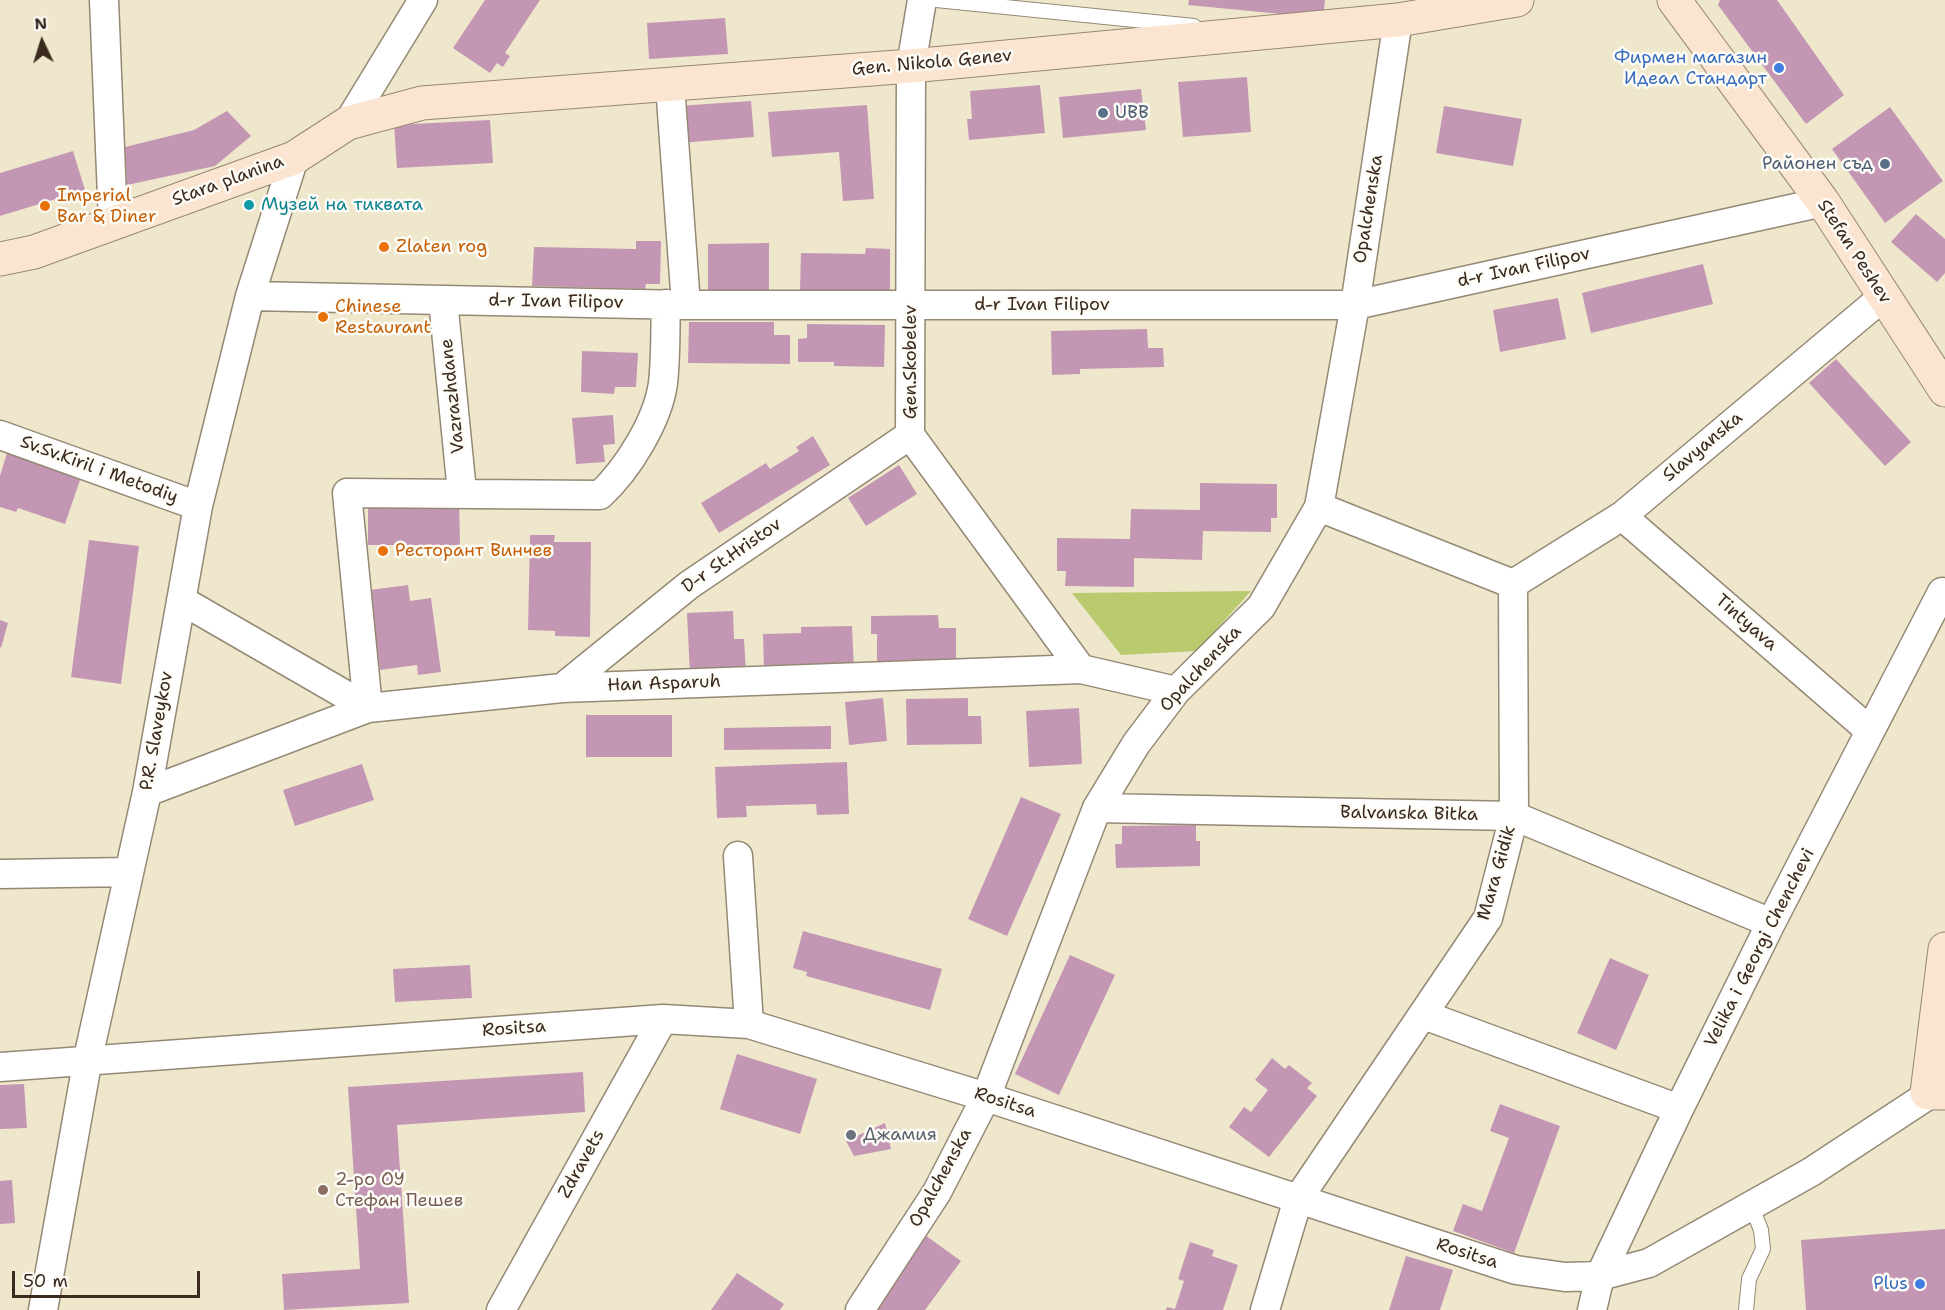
<!DOCTYPE html>
<meta charset="utf-8">
<style>
body{margin:0}
#map{position:relative;width:1945px;height:1310px;overflow:hidden;background:#efe7cc;font-family:"Shantell Sans",sans-serif}
canvas{display:block}
.north{position:absolute;left:12px;top:12px;width:60px;height:60px;-webkit-text-stroke:4px #fdfcf7;paint-order:stroke;rotate:356deg;font-size:16px;font-weight:700;line-height:24px;text-align:center;color:#3b2a1e}
.north::after{content:'';display:block;margin:auto;width:21px;height:27px;background:#3b2a1e;clip-path:polygon(50% 0,100% 100%,50% 72%,0 100%)}
.scale{position:absolute;left:12px;top:1271px;width:188px;height:27px;box-sizing:border-box;border:3px solid #3b2a1e;border-top:0;padding-left:8px;font-size:18px;line-height:21px;white-space:nowrap;color:#3b2a1e;-webkit-text-stroke:4px #fdfcf7;paint-order:stroke}
</style>
<div id="map">
<canvas width="1945" height="1310"></canvas>
<div class="north">N</div>
<div class="scale">50 m</div>
</div>
<script>
const context = document.querySelector('canvas').getContext('2d');
context.lineJoin = 'round';
function fill(path, color) {
  context.fillStyle = color;
  context.fill(path, 'evenodd');
}
function strokePath(path, color, width, dash) {
  context.strokeStyle = color;
  context.lineWidth = width;
  context.lineCap = dash ? 'butt' : 'round';
  context.setLineDash(dash || []);
  context.stroke(path);
}
function drawText(font, color, halo, rows, align = 'center') {
  context.font = font + ' "Shantell Sans",sans-serif';
  context.lineWidth = 5;
  context.setLineDash([]);
  context.textBaseline = 'middle';
  context.strokeStyle = halo;
  context.fillStyle = color;
  for (const [text, x, y, turn = 0] of rows) {
    context.save();
    context.translate(x, y);
    context.rotate((+turn || 0) * Math.PI / 180);
    context.textAlign = isNaN(turn) ? turn : align;
    if (halo) context.strokeText(text, 0, 0);
    context.fillText(text, 0, 0);
    context.restore();
  }
}
const green = new Path2D(`
 M1251 591 1197 651 1121 655 1072 593Z`);
const building = new Path2D(`
 M485 0H540L505 53 510 56 503 67 497 63 490 73 453 48Z
 M1189 0H1325L1323 18 1188 5Z
 M1720 0H1777L1844 95 1806 124 1718 5Z
 M725 18 728 54 649 59 647 23Z
 M1247 77 1251 132 1183 137 1178 82Z
 M1040 85 1045 133 969 140 967 119H972L970 91Z
 M1141 89 1146 130 1063 138 1059 97Z
 M751 101 754 137 680 143 678 106Z
 M867 105 874 199 843 201 839 152 772 157 768 112Z
 M1444 106 1522 119 1513 166 1436 153Z
 M1890 107 1943 181 1885 223 1832 149Z
 M227 111 251 136 215 166 127 185 125 147 194 130Z
 M490 120 493 163 397 168 394 125Z
 M73 151 85 190 0 216V173Z
 M1916 214 1945 239V273L1937 282 1891 242Z
 M636 241H661L660 284H646L645 289 532 286 534 247 636 249Z
 M769 243V291H708V244Z
 M866 248 890 249V291L800 290 801 253 865 254Z
 M1703 264 1713 304 1591 333 1582 293Z
 M1558 298 1566 339 1500 352 1493 310Z
 M689 322H774V335H790V364L688 363Z
 M807 324 885 325 884 367 834 366V362H798V339L807 338Z
 M1147 329 1148 348H1163L1164 367 1080 369V374L1052 375 1051 331Z
 M582 351 638 353 636 387H615L614 394 581 392Z
 M1836 359 1911 442 1885 466 1809 383Z
 M613 415 615 444 603 445 605 462 576 464 572 418Z
 M813 436 830 465 719 533 701 503 766 463 770 469 799 451 796 447Z
 M7 453 81 477 65 524 18 508 16 512 0 507V476Z
 M899 465 917 494 866 526 848 498Z
 M1200 483 1277 484V518H1271V532L1203 531 1202 560 1134 558V587L1065 586 1066 571H1057V538L1130 539 1131 509 1200 510Z
 M368 499H459L460 545H368Z
 M530 535H555L554 542H591L590 637 555 636V631L528 630Z
 M89 540 139 546 121 684 71 677Z
 M408 585 410 601 431 598 441 672 418 675 417 665 380 670 370 590Z
 M733 611 734 639H744L746 672 690 675 687 613Z
 M938 615 939 628H956V663H877V634H871V616Z
 M0 620 8 623 1 648 0 647Z
 M852 626 854 670 764 672 763 634 801 633V627Z
 M883 698 887 741 849 745 845 702Z
 M968 698V716H981L982 744 907 745 906 699Z
 M1079 708 1082 764 1029 767 1026 711Z
 M586 715H672V757H586Z
 M831 726V749L724 750V728Z
 M847 762 849 814 817 815 816 804 746 806 747 817 717 818 715 767Z
 M362 764 374 800 295 826 283 790Z
 M1021 797 1061 814 1007 936 968 919Z
 M1196 825V841H1200V866L1116 868 1115 844H1122V826Z
 M803 931 942 969 930 1010 806 976 807 972 793 968Z
 M1070 955 1115 975 1059 1095 1015 1074Z
 M1610 958 1649 975 1616 1050 1577 1033Z
 M470 965 472 998 395 1002 393 969Z
 M737 1054 817 1079 800 1134 720 1109Z
 M1272 1058 1285 1069 1289 1065 1312 1083 1307 1088 1317 1096 1269 1157 1229 1127 1244 1107 1251 1112 1268 1090 1255 1080Z
 M583 1072 585 1112 397 1125 409 1303 284 1310 282 1274 360 1269 348 1087Z
 M24 1084 27 1128 0 1129V1085Z
 M1500 1104 1560 1126 1514 1253 1453 1231 1463 1204 1482 1211 1509 1138 1490 1131Z
 M885 1123 891 1149 854 1156 846 1141Z
 M12 1180 15 1223 0 1224V1181Z
 M1945 1229V1310H1806L1801 1240Z
 M925 1235 961 1261 925 1310H871Z
 M1190 1242 1214 1250 1212 1256 1238 1265 1223 1310H1166L1167 1307 1175 1309 1184 1281 1178 1279Z
 M1406 1256 1453 1270 1440 1310H1389Z
 M737 1273 784 1304 780 1310H711Z`);
const lane = new Path2D(`
 M936 0 1194 26
 M1746 1310 1749 1279 1763 1249 1761 1230 1751 1205`);
const street = new Path2D(`
 M104 0 113 222
 M922 0 911 66 910 435 1081 669
 M670 85 686 305
 M348 123 423 0
 M250 296 686 305H1355L1823 202
 M443 300 462 492
 M0 435 198 506
 M1622 516 1869 730
 M1513 584 1622 516 1884 296
 M181 600 368 708 562 688 1081 669 1176 691
 M562 688 689 585 910 435
 M147 792 368 708 347 493 600 495C627 470 658 421 663 383 666 357 665 331 666 304
 M1097 808 1514 816 1771 923
 M738 856 749 1024
 M0 874 129 872
 M1424 1015 1679 1109
 M0 1067 663 1019 749 1024 986 1097 1516 1270 1565 1277 1600 1276 1649 1263 1811 1172 1945 1084
 M43 1310 88 1058 147 792 198 506 250 296 294 158
 M501 1310 663 1019
 M860 1310 937 1192 986 1097 1097 808 1136 744 1176 691 1261 607 1319 507 1355 305 1398 20
 M1265 1310 1298 1199 1488 918 1514 816 1513 584 1319 507
 M1592 1310 1600 1276 1679 1109 1771 923 1942 592`);
const secondary = new Path2D(`
 M1674 0 1823 202 1945 390
 M0 259 34 252 294 158 348 123 422 103 911 66 1398 20 1517 0
 M1945 949 1927 1093H1945`);
const markers = [
 [1779,68,6,"#3f7fe0"],
 [1103,113,6,"#5c6f8a"],
 [1885,164,6,"#5c6f8a"],
 [249,205,6,"#0f9aa8"],
 [45,206,6,"#e8710a"],
 [384,247,6,"#e8710a"],
 [323,317,6,"#e8710a"],
 [383,551,6,"#e8710a"],
 [851,1135,6,"#6b7280"],
 [323,1190,6,"#8d6e63"],
 [1920,1284,6,"#3f7fe0"]
];
const shopNames = [
 ["Фирмен магазин",1767,58],
 ["Идеал Стандарт",1767,79],
 ["Plus",1908,1284]
];
const streetNames = [
 ["Gen. Nikola Genev",932,63,-5],
 ["Stara planina",228,181,-20],
 ["Opalchenska",1369,209,-81],
 ["Stefan Peshev",1854,252,57],
 ["d-r Ivan Filipov",1524,268,-12],
 ["d-r Ivan Filipov",556,302,1],
 ["d-r Ivan Filipov",1042,305],
 ["Gen.Skobelev",911,362,-90],
 ["Vazrazhdane",453,396,-96],
 ["Slavyanska",1703,447,-40],
 ["Sv.Sv.Kiril i Metodiy",99,470,20],
 ["D-r St.Hristov",732,556,-35],
 ["Tintyava",1746,623,41],
 ["Opalchenska",1201,669,-47],
 ["Han Asparuh",664,684,-2],
 ["P.R. Slaveykov",157,731,-80],
 ["Balvanska Bitka",1409,814,1],
 ["Mara Gidik",1497,873,-74],
 ["Velika i Georgi Chenchevi",1760,948,-63],
 ["Rositsa",514,1029,-4],
 ["Rositsa",1005,1103,18],
 ["Zdravets",582,1164,-61],
 ["Opalchenska",941,1178,-61],
 ["Rositsa",1467,1254,18]
];
const serviceNames = [
 ["UBB",1115,113],
 ["Районен съд",1873,164,"right"]
];
const foodNames = [
 ["Imperial",57,196],
 ["Bar & Diner",57,217],
 ["Zlaten rog",396,247],
 ["Chinese",335,307],
 ["Restaurant",335,328],
 ["Ресторант Винчев",395,551]
];
const cultureNames = [
 ["Музей на тиквата",261,205]
];
const worshipNames = [
 ["Джамия",863,1135]
];
const educationNames = [
 ["2-ро ОУ",335,1180],
 ["Стефан Пешев",335,1201]
];
fill(green, '#bacb6f');
fill(building, '#c397b4');
strokePath(lane, '#958875', 16);
strokePath(street, '#958875', 31);
strokePath(secondary, '#958875', 35);
strokePath(lane, '#fff', 14);
strokePath(street, '#fff', 28);
strokePath(secondary, '#fce5d0', 33);
for (const [x, y, r, color] of markers) {
  const dot = new Path2D();
  dot.arc(x, y, r, 0, 2 * Math.PI);
  context.fillStyle = color;
  context.fill(dot);
  strokePath(dot, '#fdfcf7', 2);
}
drawText('18px', '#366cbe', '#fdfcf7', shopNames, 'right');
drawText('18px', '#3b2a1e', '#fdfcf7', streetNames);
drawText('18px', '#4e5e75', '#fdfcf7', serviceNames, 'left');
drawText('18px', '#c56008', '#fdfcf7', foodNames, 'left');
drawText('18px', '#0d838f', '#fdfcf7', cultureNames, 'left');
drawText('18px', '#5b616d', '#fdfcf7', worshipNames, 'left');
drawText('18px', '#785e54', '#fdfcf7', educationNames, 'left');
</script>
